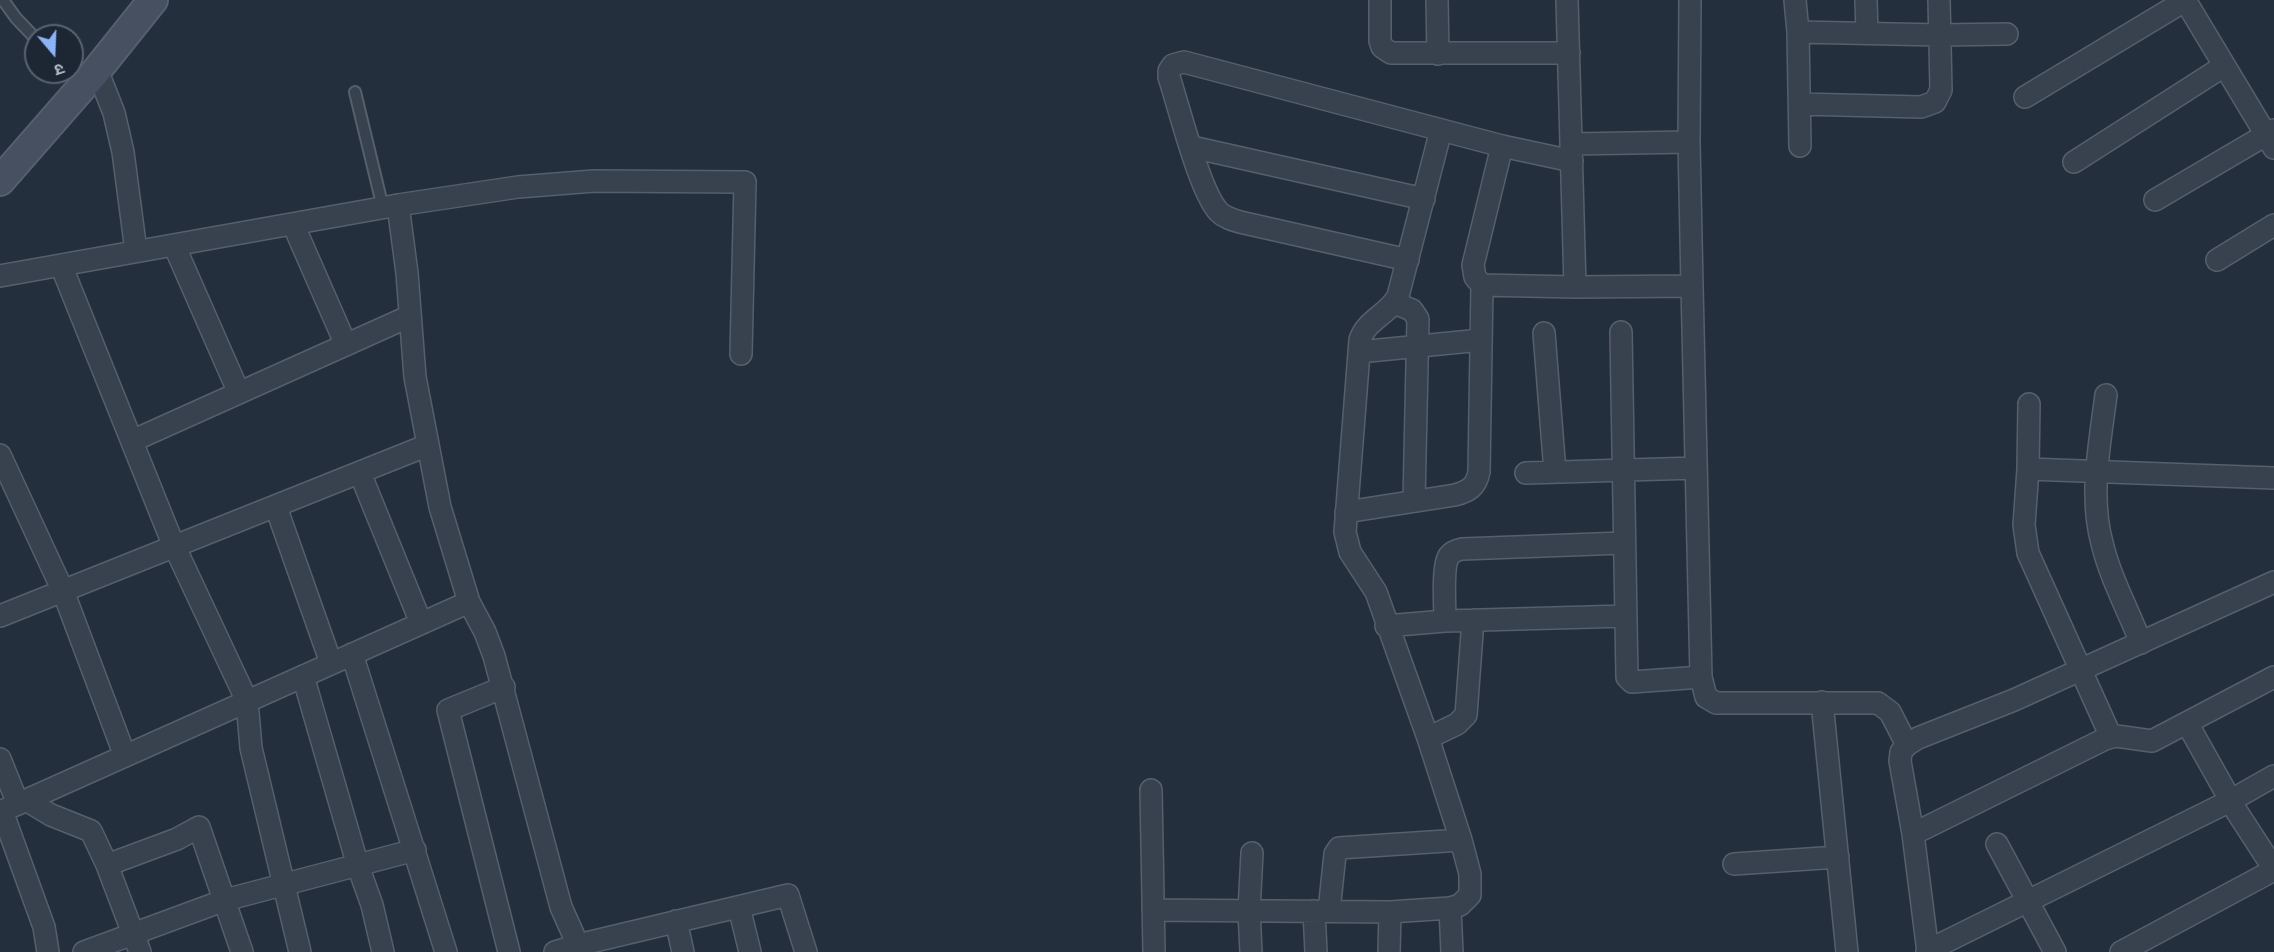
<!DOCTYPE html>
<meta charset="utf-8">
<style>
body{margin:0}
#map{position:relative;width:2274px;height:952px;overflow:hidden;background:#242f3e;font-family:Karla,"Noto Sans Devanagari",sans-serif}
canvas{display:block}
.north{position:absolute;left:24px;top:24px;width:60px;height:60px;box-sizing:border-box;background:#1d2633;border:2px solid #59626f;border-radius:50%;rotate:161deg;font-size:16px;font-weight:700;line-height:24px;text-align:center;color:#b4bcc9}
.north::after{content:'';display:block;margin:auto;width:21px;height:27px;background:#8ab4f8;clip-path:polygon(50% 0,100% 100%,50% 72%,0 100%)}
</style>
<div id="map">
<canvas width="2274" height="952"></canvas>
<div class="north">उ</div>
</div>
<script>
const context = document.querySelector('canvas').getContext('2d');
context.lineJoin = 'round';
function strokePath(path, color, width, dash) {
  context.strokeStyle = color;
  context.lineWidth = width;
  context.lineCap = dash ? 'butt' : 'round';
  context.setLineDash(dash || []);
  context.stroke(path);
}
const lane = new Path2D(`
 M3 0 16 18 36 39
 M71 72 84 85
 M355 92 383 208`);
const street = new Path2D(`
 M1380 0V41L1382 47 1391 53H1569
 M1437 0 1438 54
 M1567 0 1575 287
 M1690 0 1689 142 1692 286
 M1795 0 1798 32 1800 146
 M1866 0 1867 33
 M2185 0 2274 148
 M1798 32 1940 35 2007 34
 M97 70 114 113 123 152 136 251
 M2025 97 2186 0
 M1800 104 1921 107 1935 102 1941 90 1939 0
 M1572 144 1689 142
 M1502 146 1473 265 1475 277 1482 285 1575 287 1692 286 1701 677 1706 697 1716 703H1878L1890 712 1907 745
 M1192 147 1424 199
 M2074 162 2224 66
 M2155 200 2274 130
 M293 224 346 345
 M174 245 239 393
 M1408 260 1240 222C1233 220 1225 218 1219 212 1200 193 1179 107 1169 77V71L1173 65 1184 62 1502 146 1572 161
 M2217 260 2274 225
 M61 265 171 539 247 701 251 748 300 952
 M0 276 398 205 518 187 594 181 745 182 741 354
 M1394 303 1412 310 1418 319 1414 501
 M1621 332 1627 677 1632 682 1701 677
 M1544 333 1555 472
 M1359 352 1481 340
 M2106 395C2100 443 2089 495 2102 543 2110 577 2128 610 2141 643
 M2029 404 2028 469 2024 525 2028 553 2111 737
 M132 441 410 316
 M0 455 63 591 125 756
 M2028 469 2274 478
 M360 473 421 623
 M1526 473 1696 468
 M276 507 331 663
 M1346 512 1455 495C1469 491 1476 487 1479 472L1482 285
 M469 602 485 632 494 656 561 907 578 945 555 952
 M0 616 428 445
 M1445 621C1445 607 1442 566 1449 556 1452 552 1457 550 1462 549L1623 543
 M1386 626 1445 621 1626 616
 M352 654 446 952
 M303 676 358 866 372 905 383 952
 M504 687 448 710 509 952
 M1822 702 1847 952
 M2187 723 2237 812 2274 869
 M1428 738 1457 724 1466 715 1473 620
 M0 759 18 804
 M1151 790 1154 952
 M26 800 51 815 91 831 107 865 140 952
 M2 811 44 927 48 952
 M0 812 469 602 440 507 415 377 407 273 398 205
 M1913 834 2105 739 2116 736 2152 741 2274 677
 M1997 844 2055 952
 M1734 864 1838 857
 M107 865 177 839 199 827 242 952
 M739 907 750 952
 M1450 908 1452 952
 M1153 910 1390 912 1450 908 1460 905 1470 895V874L1461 840 1428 738 1376 592 1350 552 1345 532 1360 340C1366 320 1389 314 1398 296L1441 130
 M1314 911 1316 952
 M1329 911 1335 854 1339 848 1461 840
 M676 921 683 952
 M1927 951 2230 801 2274 776
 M84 952 225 900 415 850
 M581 952 578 945 788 895 806 952
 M1251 952 1249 911 1252 853
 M1389 952 1390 912
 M1928 952 1913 834 1900 761 1901 752 1907 745 1918 738 2014 700 2274 582
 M2121 952 2274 870`);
const secondary = new Path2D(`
 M0 181 97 70 153 0`);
strokePath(lane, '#565f6c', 14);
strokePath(street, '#565f6c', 24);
strokePath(secondary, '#565f6c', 32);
strokePath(lane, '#38414e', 10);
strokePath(street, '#38414e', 21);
strokePath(secondary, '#465061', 28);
</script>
